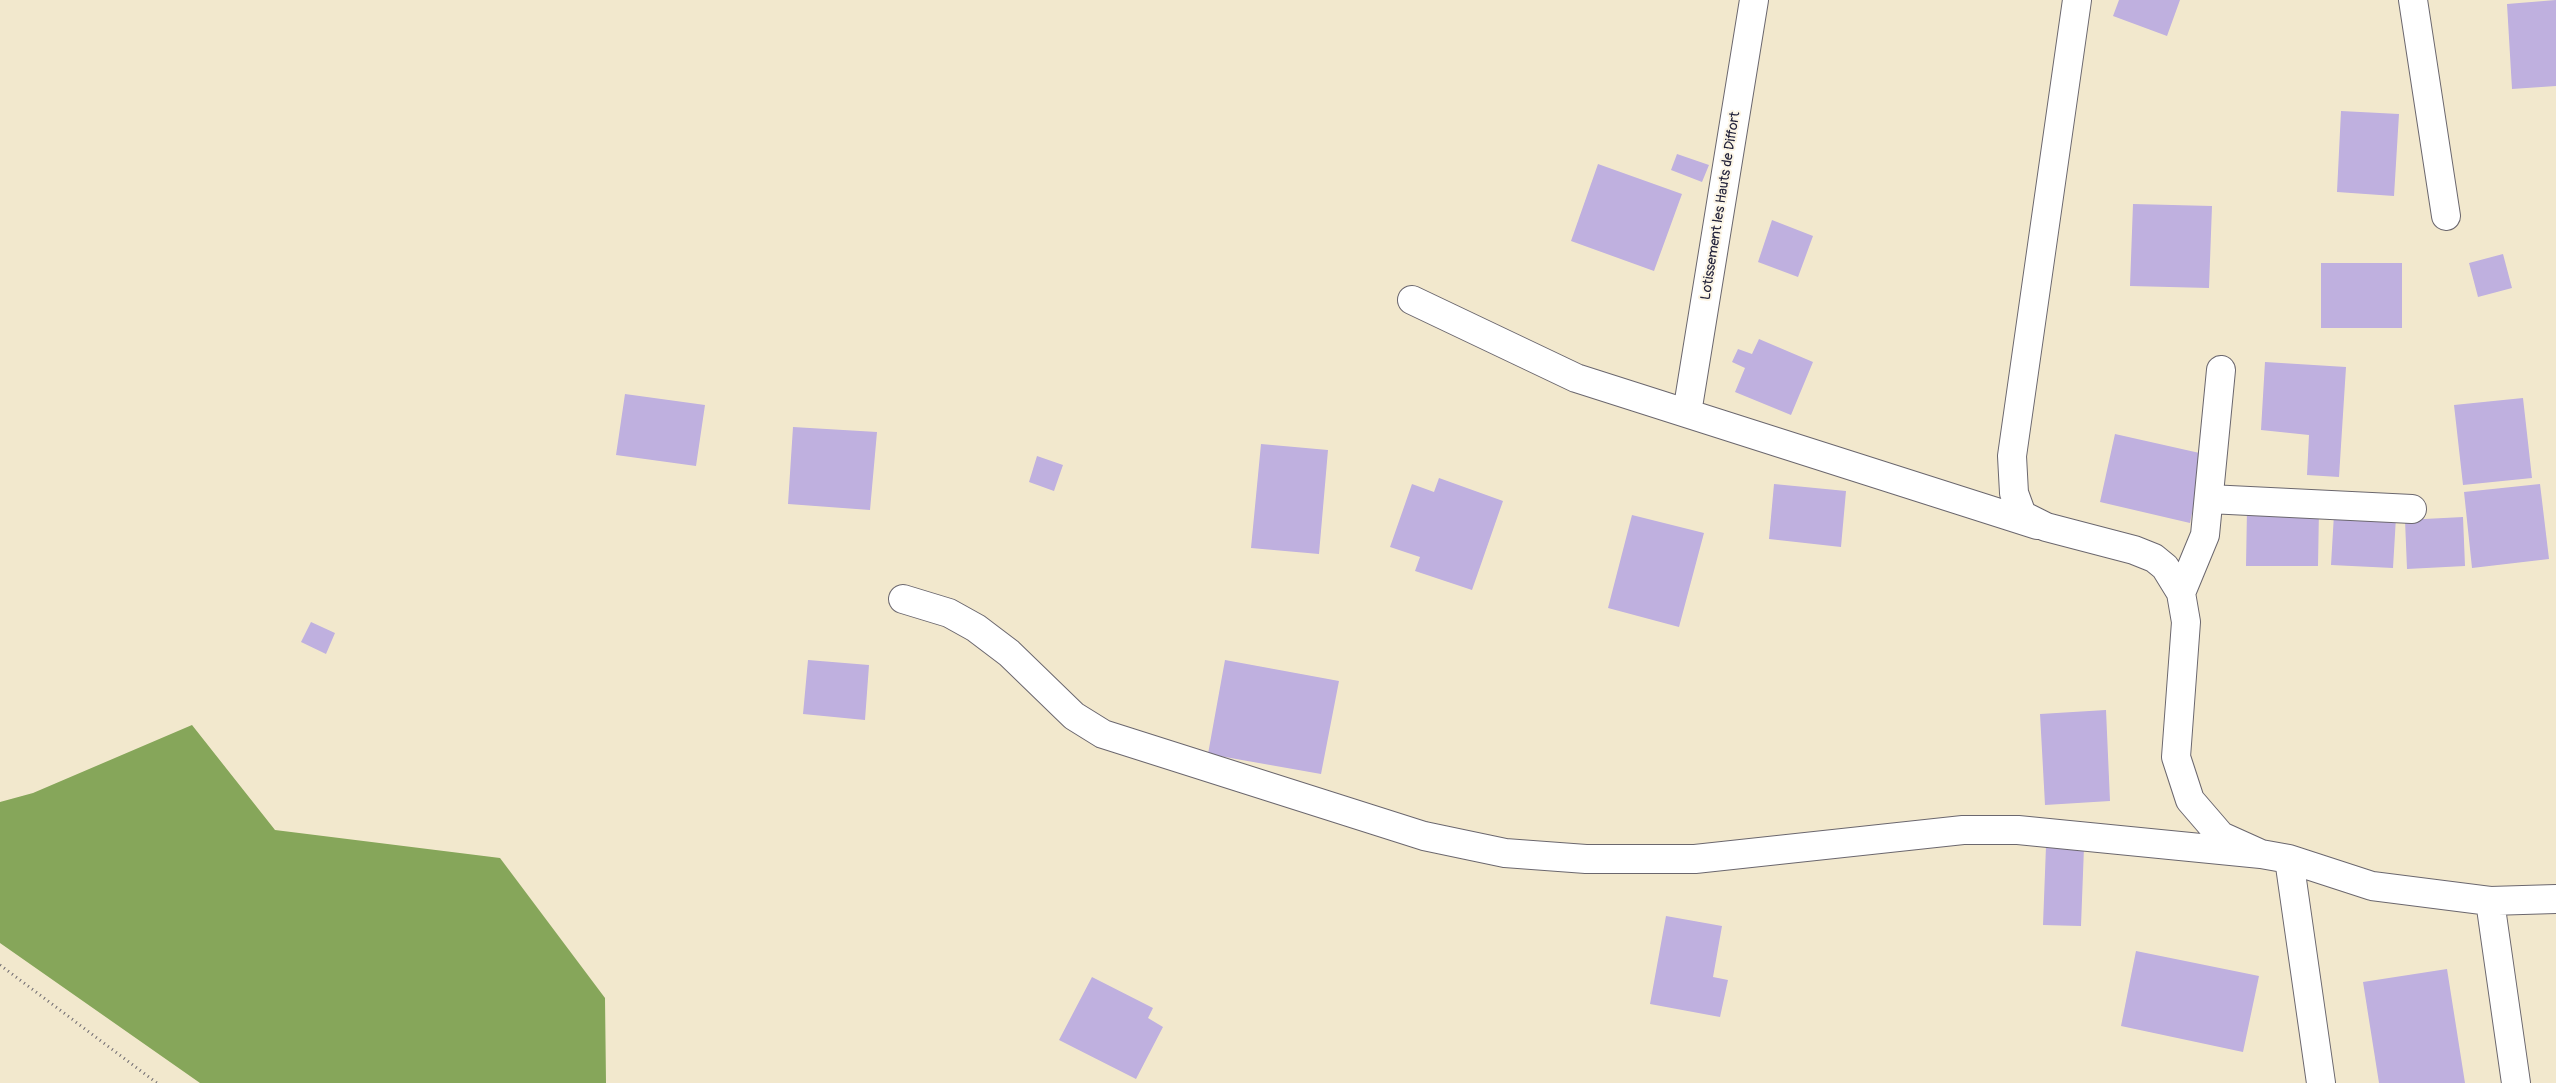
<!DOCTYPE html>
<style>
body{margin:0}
canvas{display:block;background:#f2e8cd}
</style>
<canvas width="2556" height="1083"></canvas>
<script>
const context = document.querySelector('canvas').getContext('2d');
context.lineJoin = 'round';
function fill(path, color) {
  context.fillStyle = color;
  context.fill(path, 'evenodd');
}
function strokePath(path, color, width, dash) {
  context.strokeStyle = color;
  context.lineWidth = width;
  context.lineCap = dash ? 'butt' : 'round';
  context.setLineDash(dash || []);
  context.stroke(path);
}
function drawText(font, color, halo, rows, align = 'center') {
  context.font = font + ' Pangolin,sans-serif';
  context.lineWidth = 4;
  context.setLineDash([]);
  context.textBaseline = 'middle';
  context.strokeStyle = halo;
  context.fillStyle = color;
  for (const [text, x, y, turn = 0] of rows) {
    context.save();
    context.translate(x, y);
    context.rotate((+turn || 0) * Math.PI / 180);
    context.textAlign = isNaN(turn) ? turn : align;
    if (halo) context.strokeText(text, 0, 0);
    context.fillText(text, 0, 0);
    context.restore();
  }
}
const forest = new Path2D(`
 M192 725 275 830 500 858 605 998 606 1083H200L0 943V802L33 793Z`);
const building = new Path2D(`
 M2119 0H2180L2167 36 2113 16Z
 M2556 0V86L2512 89 2507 4Z
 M2341 111 2399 114 2394 196 2337 192Z
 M1677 154 1709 165 1702 182 1671 170Z
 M1598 164 1682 194 1654 271 1571 241Z
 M2133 204 2212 206 2209 288 2130 286Z
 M1772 220 1813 236 1798 277 1758 262Z
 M2503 254 2512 288 2478 297 2469 263Z
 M2321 263H2402V328H2321Z
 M1759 339 1813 362 1791 415 1735 392 1745 368 1732 362 1738 349 1752 354Z
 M2265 362 2346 367 2339 477 2307 475 2309 435 2261 430Z
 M625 394 705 405 696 466 616 455Z
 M2523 398 2532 478 2463 485 2454 405Z
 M793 427 877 432 870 510 788 504Z
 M2115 434 2204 454 2190 523 2100 502Z
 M1261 444 1328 450 1319 554 1251 548Z
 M1037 456 1063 465 1054 491 1029 482Z
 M1439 478 1503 501 1472 590 1415 571 1420 557 1390 547 1412 484 1434 492Z
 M1774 484 1846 491 1841 547 1769 539Z
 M2540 484 2549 559 2472 568 2464 492Z
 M2247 509H2319L2318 566H2246Z
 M2334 514 2396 517 2393 568 2331 565Z
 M1632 515 1704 533 1679 627 1608 608Z
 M2463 517 2465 566 2407 569 2405 520Z
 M311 622 335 633 326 654 301 642Z
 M808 660 869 665 865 720 803 714Z
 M1225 660 1339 681 1321 774 1208 754Z
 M2106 710 2110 801 2045 805 2040 714Z
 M2046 846 2084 847 2081 926 2043 925Z
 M1666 916 1722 926 1713 977 1728 980 1720 1017 1650 1004Z
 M2136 951 2259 976 2243 1052 2121 1026Z
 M2447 969 2465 1083H2379L2363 982Z
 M1092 977 1153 1008 1148 1018 1163 1027 1136 1079 1059 1040Z`);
const path = new Path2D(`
 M0 965 157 1083`);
const minor = new Path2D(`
 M2077 0 2012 456 2014 493 2022 515 2046 527 2134 550 2154 558 2165 567 2181 593 2186 622 2176 757 2190 800 2221 836 2261 854 2289 859 2372 886 2490 901 2556 899
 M2413 0 2446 216
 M1412 300 1576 378 2037 525
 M1687 413 1754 0
 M2209 499 2412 509
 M2181 593 2205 535 2221 370
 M903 599 949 613 976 628 1009 653 1074 716 1103 734 1424 836 1505 853 1586 859H1695L1963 830H2018L2261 854
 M2289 859 2321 1083
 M2490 901 2516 1083`);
const streetNames = [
 ["Lotissement les Hauts de Diffort",1721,206,-81]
];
fill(forest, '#86a65a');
fill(building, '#bfb0df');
strokePath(minor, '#6b676e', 30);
strokePath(path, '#6b676e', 3, [1, 4]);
strokePath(minor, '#fff', 28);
drawText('14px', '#22223b', '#fcf5e5', streetNames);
</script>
